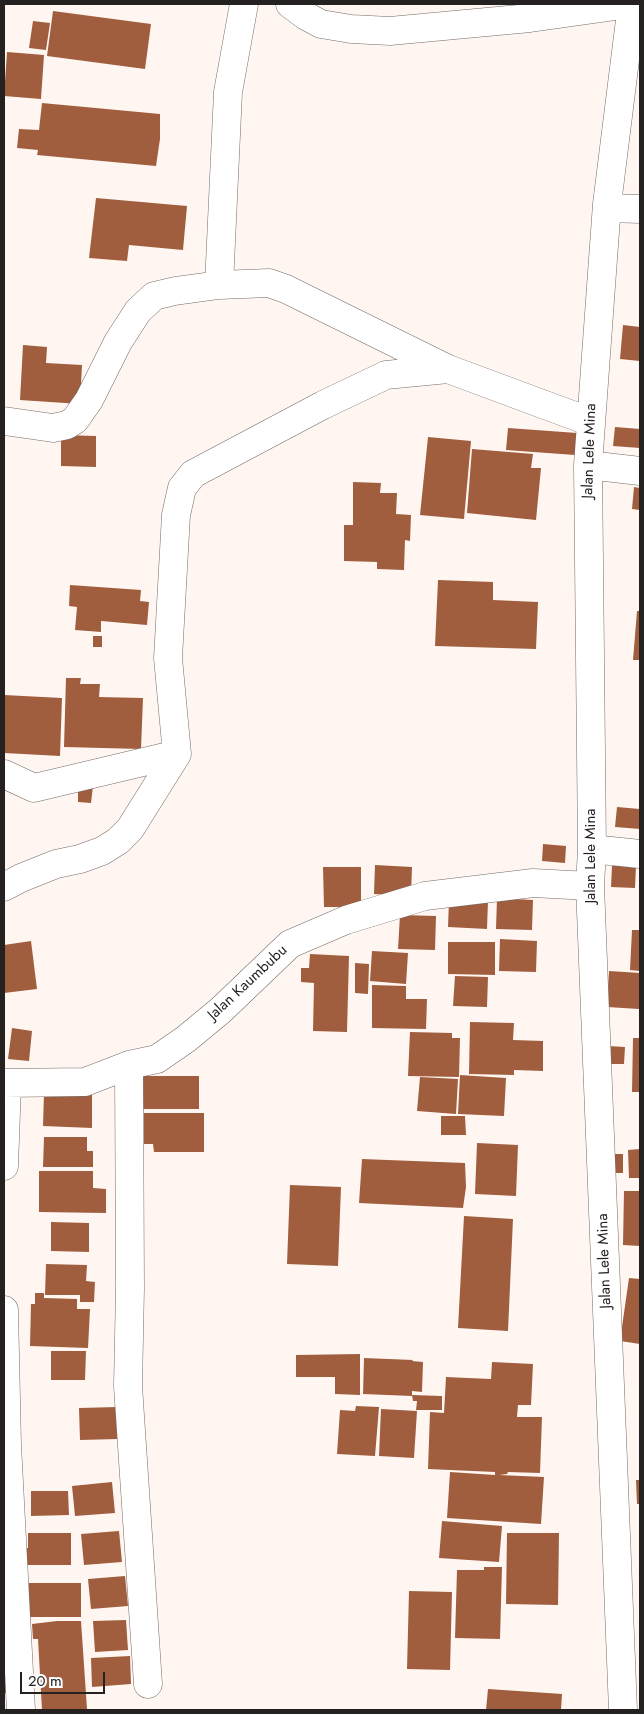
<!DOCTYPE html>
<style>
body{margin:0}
#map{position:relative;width:644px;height:1714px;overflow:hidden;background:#fff6f1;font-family:Jost,sans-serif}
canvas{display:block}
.frame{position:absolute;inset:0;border:5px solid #252120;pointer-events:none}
.scale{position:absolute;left:20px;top:1672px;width:85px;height:22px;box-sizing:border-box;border:2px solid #252120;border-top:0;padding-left:6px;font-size:15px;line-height:18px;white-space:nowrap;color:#252120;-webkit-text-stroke:4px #fff;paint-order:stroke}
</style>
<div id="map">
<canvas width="644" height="1714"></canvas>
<div class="frame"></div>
<div class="scale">20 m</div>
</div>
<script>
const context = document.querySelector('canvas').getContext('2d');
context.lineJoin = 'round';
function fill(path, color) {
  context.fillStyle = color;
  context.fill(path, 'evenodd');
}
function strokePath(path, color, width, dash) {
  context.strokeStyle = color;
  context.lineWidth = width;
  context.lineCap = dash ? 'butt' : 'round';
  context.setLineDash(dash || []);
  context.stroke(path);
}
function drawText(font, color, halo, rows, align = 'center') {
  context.font = font + ' Jost,sans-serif';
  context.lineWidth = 4;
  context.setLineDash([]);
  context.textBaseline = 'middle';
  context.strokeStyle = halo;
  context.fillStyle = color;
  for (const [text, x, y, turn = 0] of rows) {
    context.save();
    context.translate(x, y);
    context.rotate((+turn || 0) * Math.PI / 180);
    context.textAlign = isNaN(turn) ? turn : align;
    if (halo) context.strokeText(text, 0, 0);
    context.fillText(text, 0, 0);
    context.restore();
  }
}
const building = new Path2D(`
 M53 11 151 24 145 69 47 56Z
 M33 21 50 23 46 50 29 48Z
 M7 52 44 55 41 99 4 96Z
 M42 103 160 114V139L156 166 37 155 38 150 17 148 19 129 39 130Z
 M96 198 187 206 183 250 129 245 127 261 89 258Z
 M623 325 640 327V361L620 359Z
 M23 345 47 347 46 363 82 365 80 404 20 400Z
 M615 427 640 429V448L613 446Z
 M508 428 577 433 575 455 506 450Z
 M61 435 96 436V467L61 466Z
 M428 437 471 441 464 519 420 515Z
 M472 449 533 454 531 468H541L536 520 467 513Z
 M353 482 381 483 380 493H397L396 514 411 515 410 541 405 540 404 570 377 569V562L344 561V525H353Z
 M634 487 640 488V510L632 509Z
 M438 580 493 582V600L538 602 536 649 435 646Z
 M70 585 141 590 140 601 149 602 147 625 101 621V632L75 630 77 607 69 606Z
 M637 611H640V660H633Z
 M93 636H102V647H93Z
 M66 678H81L80 684H100L99 697 143 698 141 749 64 747Z
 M4 695 62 698 60 756 4 753Z
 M78 786H93L91 803 78 802Z
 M617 807 640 809V829L615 827Z
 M543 844 566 846 565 863 542 861Z
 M375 865 412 867 411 896 374 894Z
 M612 866H636L635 888 611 887Z
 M323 867H361V907H324Z
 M497 898 533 900 532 930 496 929Z
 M449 900 488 901 487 929 448 927Z
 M400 915 436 916 435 950 398 949Z
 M632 930H640V971L630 970Z
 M500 939 537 941 536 972 499 971Z
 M31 941 37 989 4 993V945Z
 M448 942H495V975L448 974Z
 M372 951 408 953 406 984 370 981Z
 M310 954 349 956 347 1032 313 1031 314 983 301 982V968H309Z
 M355 963 369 964 368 994 355 993Z
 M609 971 640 973 639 1009 607 1007Z
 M455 976 488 977 487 1007 453 1006Z
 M372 985 406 986V999H427L426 1029 372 1028Z
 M470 1022 514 1023 513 1040 543 1041V1071L514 1070V1075L469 1074Z
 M12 1028 32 1031 29 1061 8 1059Z
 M410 1032 452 1033V1038H460L459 1077 408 1076Z
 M633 1038H640V1092H632Z
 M608 1046 625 1047 624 1064H607Z
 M460 1075 506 1078 504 1116 458 1114Z
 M141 1076H199V1109H141Z
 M420 1077 458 1079 456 1114 417 1111Z
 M44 1093 92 1094V1128L43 1126Z
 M144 1113H204V1152H154L153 1144H144Z
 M441 1116H465L466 1135H441Z
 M44 1137H87V1151H93V1167H43Z
 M477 1143 518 1145 516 1196 475 1194Z
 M640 1149V1178H629L628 1150Z
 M605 1154H623V1173H605Z
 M362 1159 465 1163 466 1187 463 1208 359 1203Z
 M39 1171H93V1188L106 1189V1213L39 1212Z
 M290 1185 341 1187 338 1266 287 1264Z
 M624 1191H640V1246L623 1245Z
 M464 1216 513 1219 508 1331 458 1328Z
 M51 1222 89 1223V1252L51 1251Z
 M46 1264 87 1265 86 1281 95 1282 94 1302H80V1295H45Z
 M629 1278 640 1279V1344L620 1341Z
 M35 1293H44V1298L77 1299V1309H90L88 1348 30 1346 31 1304H35Z
 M51 1351H86L85 1380H51Z
 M360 1354V1395L335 1394V1377H296V1355Z
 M364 1358 413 1360 412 1361 423 1362 422 1392 412 1391V1396L363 1394Z
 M492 1362 533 1364 531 1405H518L517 1417H542L540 1473 508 1472 507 1474 499 1475 544 1477 541 1524 447 1518 450 1472 495 1475V1472L428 1469 430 1412 444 1413 446 1377 491 1379Z
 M412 1395 442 1396V1410H416L417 1401H413Z
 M356 1406 379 1407 375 1456 337 1454 340 1410 355 1411Z
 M117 1407 118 1439 80 1440 79 1408Z
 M381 1409 417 1411 414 1458 379 1456Z
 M636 1480H640V1504H637Z
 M112 1482 115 1513 75 1516 72 1486Z
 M31 1491H68L69 1515 31 1516Z
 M442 1521 502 1526 499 1562 439 1558Z
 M119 1531 122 1562 84 1565 81 1534Z
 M28 1533H71V1565H20V1548H28Z
 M507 1533H559L558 1605 506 1604Z
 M484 1567H502L500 1639 455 1638 457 1570H484Z
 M125 1576 128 1606 91 1609 88 1579Z
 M29 1583H81V1617H29Z
 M409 1591 452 1592 450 1670 407 1669Z
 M126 1620 128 1650 95 1652 93 1621Z
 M57 1621H81L87 1709 42 1710 38 1639H33L32 1624Z
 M130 1656 131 1684 92 1687 91 1658Z
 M4 1669H12L13 1692 4 1693Z
 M488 1689 562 1694 561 1710H486Z`);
const minor = new Path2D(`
 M290 4 306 16 321 24 351 29 390 31 530 18 630 4
 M607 208 640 209
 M219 285 228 92 244 4
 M4 421 53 428 67 425 75 420 89 400 118 342 138 311 154 296 175 291 219 285 269 283 286 289 448 369 591 422
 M588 465 640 471
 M4 774 34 788 177 754
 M592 849 640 854
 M4 887 21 878 56 864 80 859 102 851 118 841 130 829 177 754 168 658 176 515 182 488 193 474 323 405 386 375 448 369
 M129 1065 130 1288 128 1386 148 1684
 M4 1083 85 1082 129 1065 157 1059 186 1039 221 1010 290 944 346 920 425 896 533 883 590 886
 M4 1166 7 1084
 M4 1310 7 1445 21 1710
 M623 1710 590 886 592 849 588 465 607 204 632 4`);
const streetNames = [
 ["Jalan Lele Mina",590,451,-88],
 ["Jalan Lele Mina",591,856,-90],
 ["Jalan Kaumbubu",248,983,-43],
 ["Jalan Lele Mina",605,1261,-92]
];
fill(building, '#a05e3e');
strokePath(minor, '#736b68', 29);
strokePath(minor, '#fff', 28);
drawText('15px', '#252120', '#fff', streetNames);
</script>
